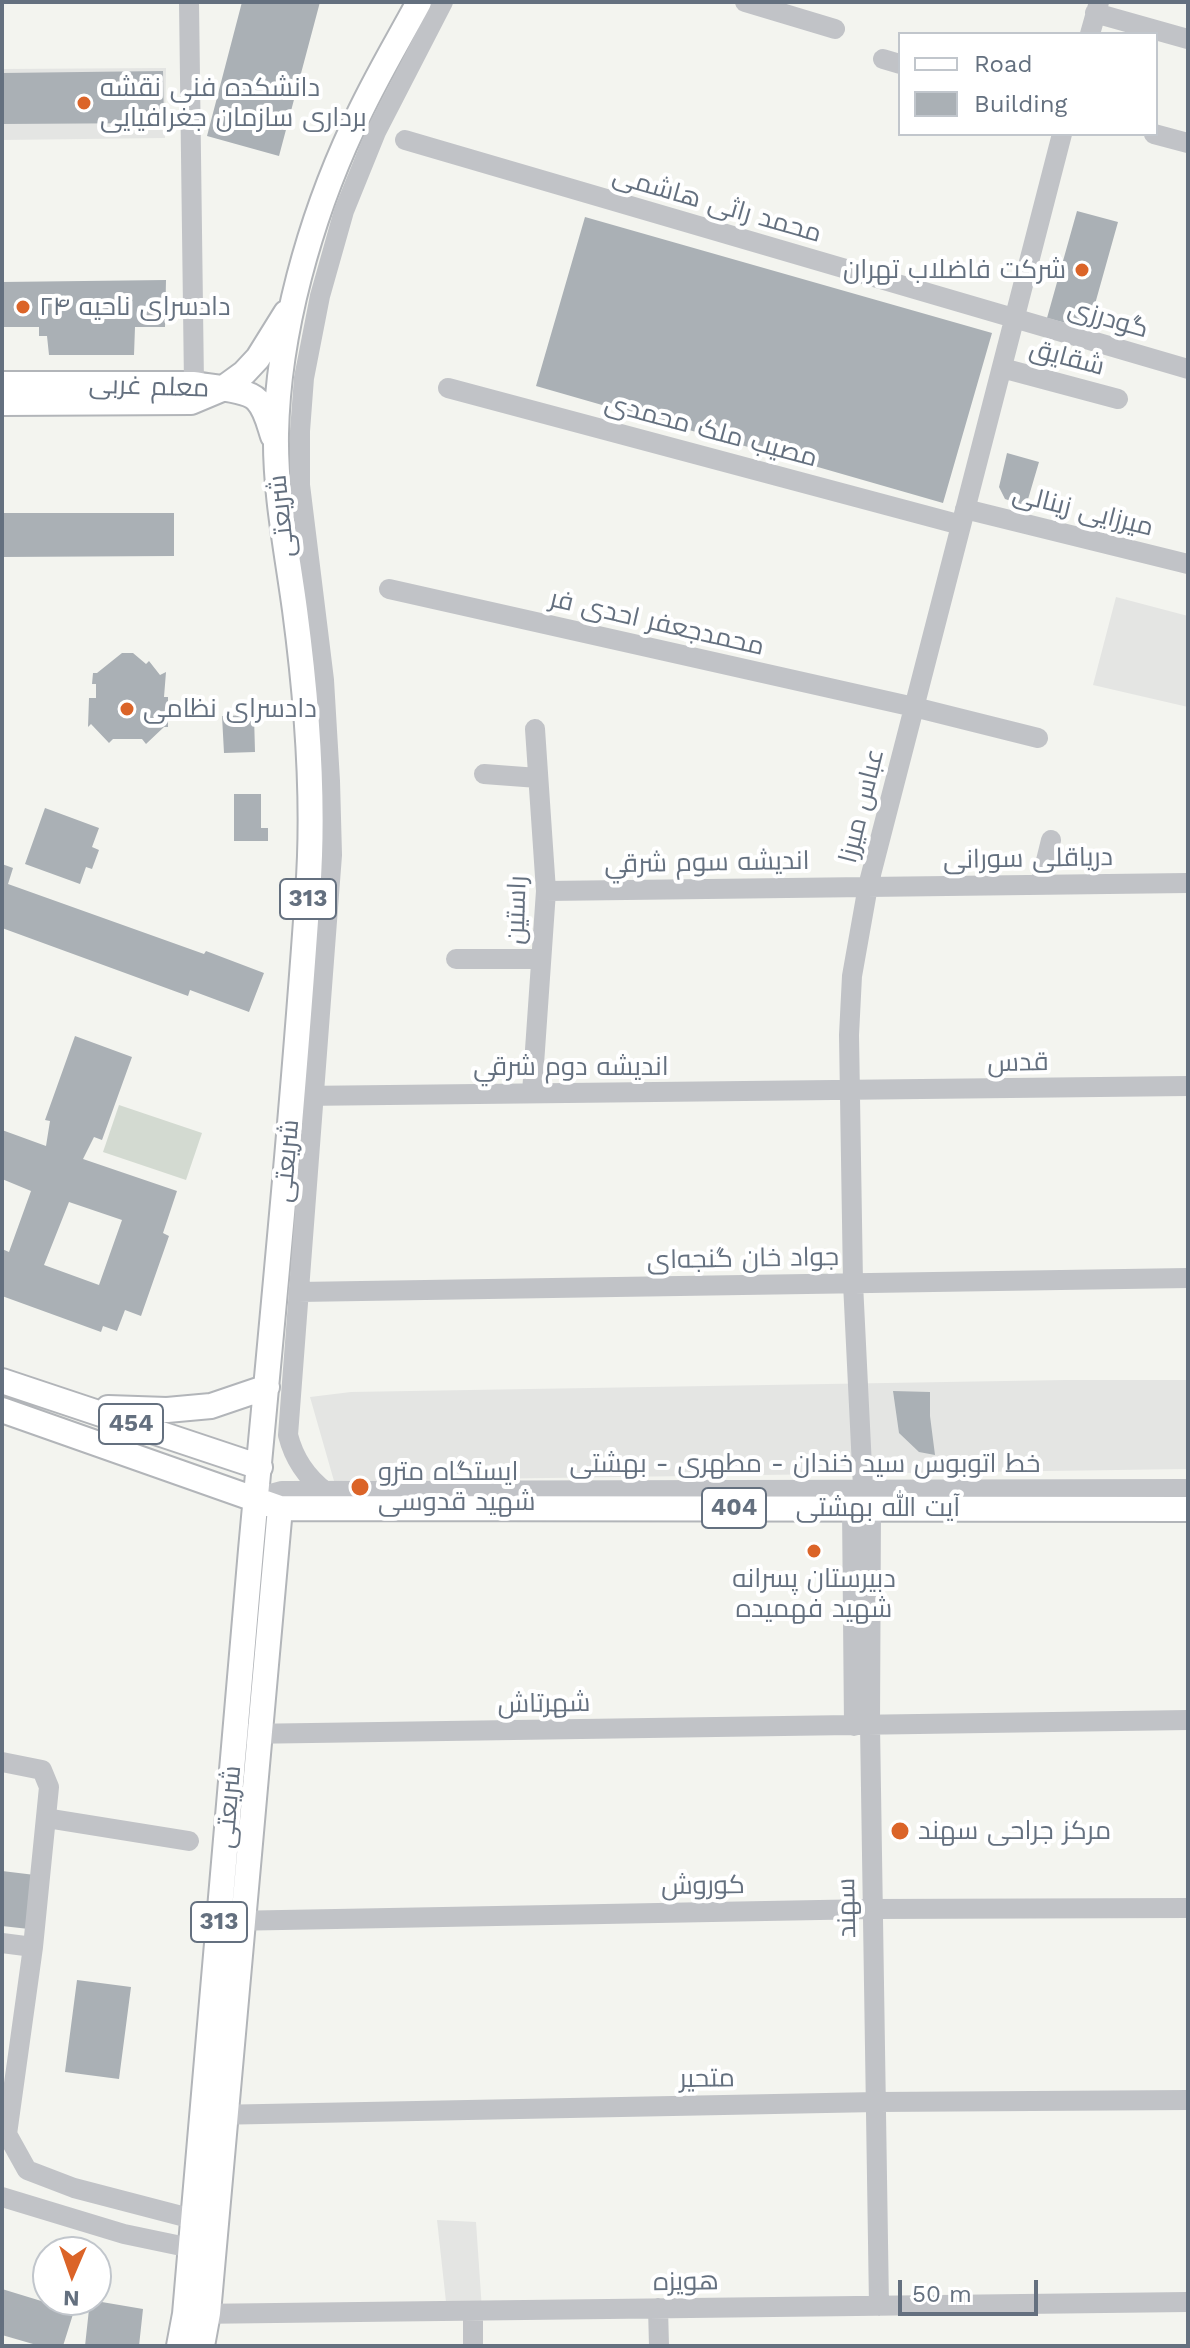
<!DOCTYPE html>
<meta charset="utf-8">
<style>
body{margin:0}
#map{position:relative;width:1190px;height:2348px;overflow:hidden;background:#f3f4ef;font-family:"Work Sans",sans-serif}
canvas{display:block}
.frame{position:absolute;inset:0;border:4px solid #64707f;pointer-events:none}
.legend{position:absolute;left:898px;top:32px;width:260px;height:104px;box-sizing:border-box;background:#fff;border:2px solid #c1c6cc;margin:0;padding:10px 14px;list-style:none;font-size:24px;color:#64707f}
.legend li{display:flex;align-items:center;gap:16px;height:40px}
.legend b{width:40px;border:2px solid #c1c6cc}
.north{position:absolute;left:32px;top:2236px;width:80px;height:80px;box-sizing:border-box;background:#fff;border:2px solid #c1c6cc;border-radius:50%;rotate:182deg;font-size:22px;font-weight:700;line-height:32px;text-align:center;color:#64707f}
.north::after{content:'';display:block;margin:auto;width:28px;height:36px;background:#db6428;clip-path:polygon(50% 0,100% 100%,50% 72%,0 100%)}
.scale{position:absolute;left:898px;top:2280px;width:140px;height:36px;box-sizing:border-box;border:4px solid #64707f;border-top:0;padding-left:10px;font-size:24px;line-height:28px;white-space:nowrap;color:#64707f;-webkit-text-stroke:6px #fff;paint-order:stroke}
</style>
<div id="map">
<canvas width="1190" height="2348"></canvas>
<div class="frame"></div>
<ul class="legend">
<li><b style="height:10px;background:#fff"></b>Road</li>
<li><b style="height:22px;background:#aab0b5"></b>Building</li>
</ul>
<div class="north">N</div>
<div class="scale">50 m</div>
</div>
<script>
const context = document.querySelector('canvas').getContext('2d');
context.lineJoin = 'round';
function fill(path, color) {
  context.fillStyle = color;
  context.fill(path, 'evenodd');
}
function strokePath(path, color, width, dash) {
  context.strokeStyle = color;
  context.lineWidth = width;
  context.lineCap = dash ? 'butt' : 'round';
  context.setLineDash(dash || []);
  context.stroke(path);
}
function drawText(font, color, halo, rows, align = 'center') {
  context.font = font + ' "Work Sans",Cairo,sans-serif';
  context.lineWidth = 8;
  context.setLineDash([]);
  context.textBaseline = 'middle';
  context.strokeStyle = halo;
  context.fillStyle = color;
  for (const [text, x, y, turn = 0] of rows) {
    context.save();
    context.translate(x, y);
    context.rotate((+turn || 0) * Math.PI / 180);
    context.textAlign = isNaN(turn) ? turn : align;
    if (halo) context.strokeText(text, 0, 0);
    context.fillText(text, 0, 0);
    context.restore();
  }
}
const built = new Path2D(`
 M166 68 165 138 2 140V69Z
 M1116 597 1188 616V707L1093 685Z
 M1065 1380H1188V1469L334 1481 310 1397 351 1392Z
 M437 2220 476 2222 482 2310 447 2311Z`);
const green = new Path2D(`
 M119 1105 202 1133 186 1180 103 1152Z`);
const building = new Path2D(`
 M242 2H320L279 156 207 136Z
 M163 71 164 123 2 124V73Z
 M1077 211 1118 222 1088 329 1047 318Z
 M585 217 992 333 943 503 536 386Z
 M166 280 165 327H135L134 355H49L47 336H39V327H2V282Z
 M1007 453 1039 462 1026 506 1005 499 999 487Z
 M2 513H174V556L2 557Z
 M122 653H133L146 664 149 661 160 675 166 672 164 697H168V727H164L146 744 142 739H113L109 743 91 724 88 727 89 698H96V684H92L93 673H97Z
 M254 715 255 752 224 753 222 716Z
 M234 794H261V828H268V841H234Z
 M45 808 99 828 92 847 99 850 92 869 86 867 80 884 25 864Z
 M2 864 13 868 8 884 204 954 206 951 264 973 249 1012 190 990 188 996 2 928Z
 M75 1036 132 1057 102 1140 94 1137 83 1159 177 1191 163 1233 169 1236 141 1316 125 1310 117 1331 103 1326 101 1332 2 1296V1249L9 1252 31 1191 2 1179V1130L46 1146 50 1121 45 1120ZM69 1202 122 1220 99 1285 44 1265Z
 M893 1391 930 1392V1416L935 1455 919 1452 899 1433Z
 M2 1871 35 1875 29 1929 2 1926Z
 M77 1980 131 1987 119 2079 65 2072Z
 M2 2289 74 2311 63 2346H40L2 2335Z
 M90 2300 143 2309 139 2346H85Z`);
const minor = new Path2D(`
 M189 2 194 384
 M745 2 835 29
 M1095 13 1188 39
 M1090 34 1099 2
 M883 59 900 64
 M1154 134 1188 143
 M405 140 1188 369
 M1002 368 1118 399
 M448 388 961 525
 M965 509 1188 564
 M389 589 914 707 1038 738
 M484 774 538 778
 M1040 885 1051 840
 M546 891 1188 883
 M456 959H541
 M532 1093 546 891 535 729
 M300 1096 1188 1086
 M298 1292 1188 1278
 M326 1492C306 1477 294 1459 288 1435L332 855 330 781 324 680 300 485V431L304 378 320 296 344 211 376 132 443 2
 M256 1498 282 1491 1188 1489
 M852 1508 854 1726
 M864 1508 853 1283 849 1035 852 976 868 886 1062 134
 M871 1508 870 1725 879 2306
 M244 1734 1188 1720
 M2 1762 42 1770 49 1787 33 1947
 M46 1818 189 1841
 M228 1921 873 1909 1188 1908
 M2 1943 33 1947 7 2134 27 2170 74 2188 193 2219
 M212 2115 877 2102 1188 2100
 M2 2197 124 2234 191 2248
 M658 2308 659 2346
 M193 2314 1188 2302
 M473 2346V2311`);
const major = new Path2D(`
 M2 384H194C209 387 247 389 257 400 266 409 269 424 273 436
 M2 403 191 402 222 389 244 373 258 358 286 313
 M2 1381 260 1467
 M108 1408 167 1410 211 1406 267 1387
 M2 1410 280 1508 1188 1509
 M179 2346 185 2314C207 2059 229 1804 251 1550 271 1331 293 1112 308 892 315 801 307 700 295 610 287 551 275 493 276 434 278 332 310 219 353 127 372 84 397 43 419 2
 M202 2346 208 2313 280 1508`);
const markers = [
 [84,103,8,"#db6428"],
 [1082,270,8,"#db6428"],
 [23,307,8,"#db6428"],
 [127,709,8,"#db6428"],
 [360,1487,10,"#db6428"],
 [814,1551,8,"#db6428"],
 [900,1831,10,"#db6428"]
];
const shields = [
 [308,899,56],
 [131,1424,64],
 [734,1508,64],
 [219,1922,56]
];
const shieldNames = [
 ["313",308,899],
 ["454",131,1424],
 ["404",734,1508],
 ["313",219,1922]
];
const poiNames = [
 ["دانشکده فنی نقشه",100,88],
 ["برداری سازمان جغرافیایی",100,118],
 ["شرکت فاضلاب تهران",1066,270,"right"],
 ["دادسرای ناحیه ۲۴",39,307],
 ["دادسرای نظامی",143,709],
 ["ایستگاه مترو",378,1472],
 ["شهید قدوسی",378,1502],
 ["دبیرستان پسرانه",814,1579,"center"],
 ["شهید فهمیده",814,1609,"center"],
 ["مرکز جراحی سهند",918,1831]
];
const streetNames = [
 ["محمد راثی هاشمی",717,205,16],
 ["گودرزی",1108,319,16],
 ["شقایق",1067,358,15],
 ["معلم غربی",149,387,2],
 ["مصیب ملک محمدی",711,431,15],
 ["میرزایی زینالی",1083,511,14],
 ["شریعتی",282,516,-96],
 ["محمدجعفر احدی فر",657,623,13],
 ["عباس میرزا",862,806,-76],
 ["دریاقلی سورانی",1028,859,-1],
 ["اندیشه سوم شرقي",707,863,-1],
 ["راستین",517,910,-88],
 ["قدس",1018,1063,-1],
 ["انديشه دوم شرقي",571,1067],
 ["شریعتی",287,1161,-85],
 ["جواد خان گنجه‌ای",743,1259,-1],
 ["خط اتوبوس سید خندان - مطهری - بهشتی",805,1464],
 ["آیت الله بهشتی",878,1508],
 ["شهرتاش",544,1704,-1],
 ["شریعتی",229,1807,-85],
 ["کوروش",703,1886,-1],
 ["سهند",847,1908,-91],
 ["متحیر",707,2079,-1],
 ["هویزه",686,2282,-1]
];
fill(built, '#e4e5e3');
fill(green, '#d3dad1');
fill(building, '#aab0b5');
strokePath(major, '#b2b5b9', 28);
strokePath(minor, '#c1c3c7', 20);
strokePath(major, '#fff', 24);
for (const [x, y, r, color] of markers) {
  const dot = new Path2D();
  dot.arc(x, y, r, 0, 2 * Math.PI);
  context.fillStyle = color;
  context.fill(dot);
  strokePath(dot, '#fff', 3);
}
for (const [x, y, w] of shields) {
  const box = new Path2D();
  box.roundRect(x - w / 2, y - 20, w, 40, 6);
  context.fillStyle = '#fff';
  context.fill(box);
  strokePath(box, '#64707f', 2);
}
drawText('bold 24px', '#64707f', null, shieldNames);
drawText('26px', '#64707f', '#fff', poiNames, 'left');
drawText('26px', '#64707f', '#fff', streetNames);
</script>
